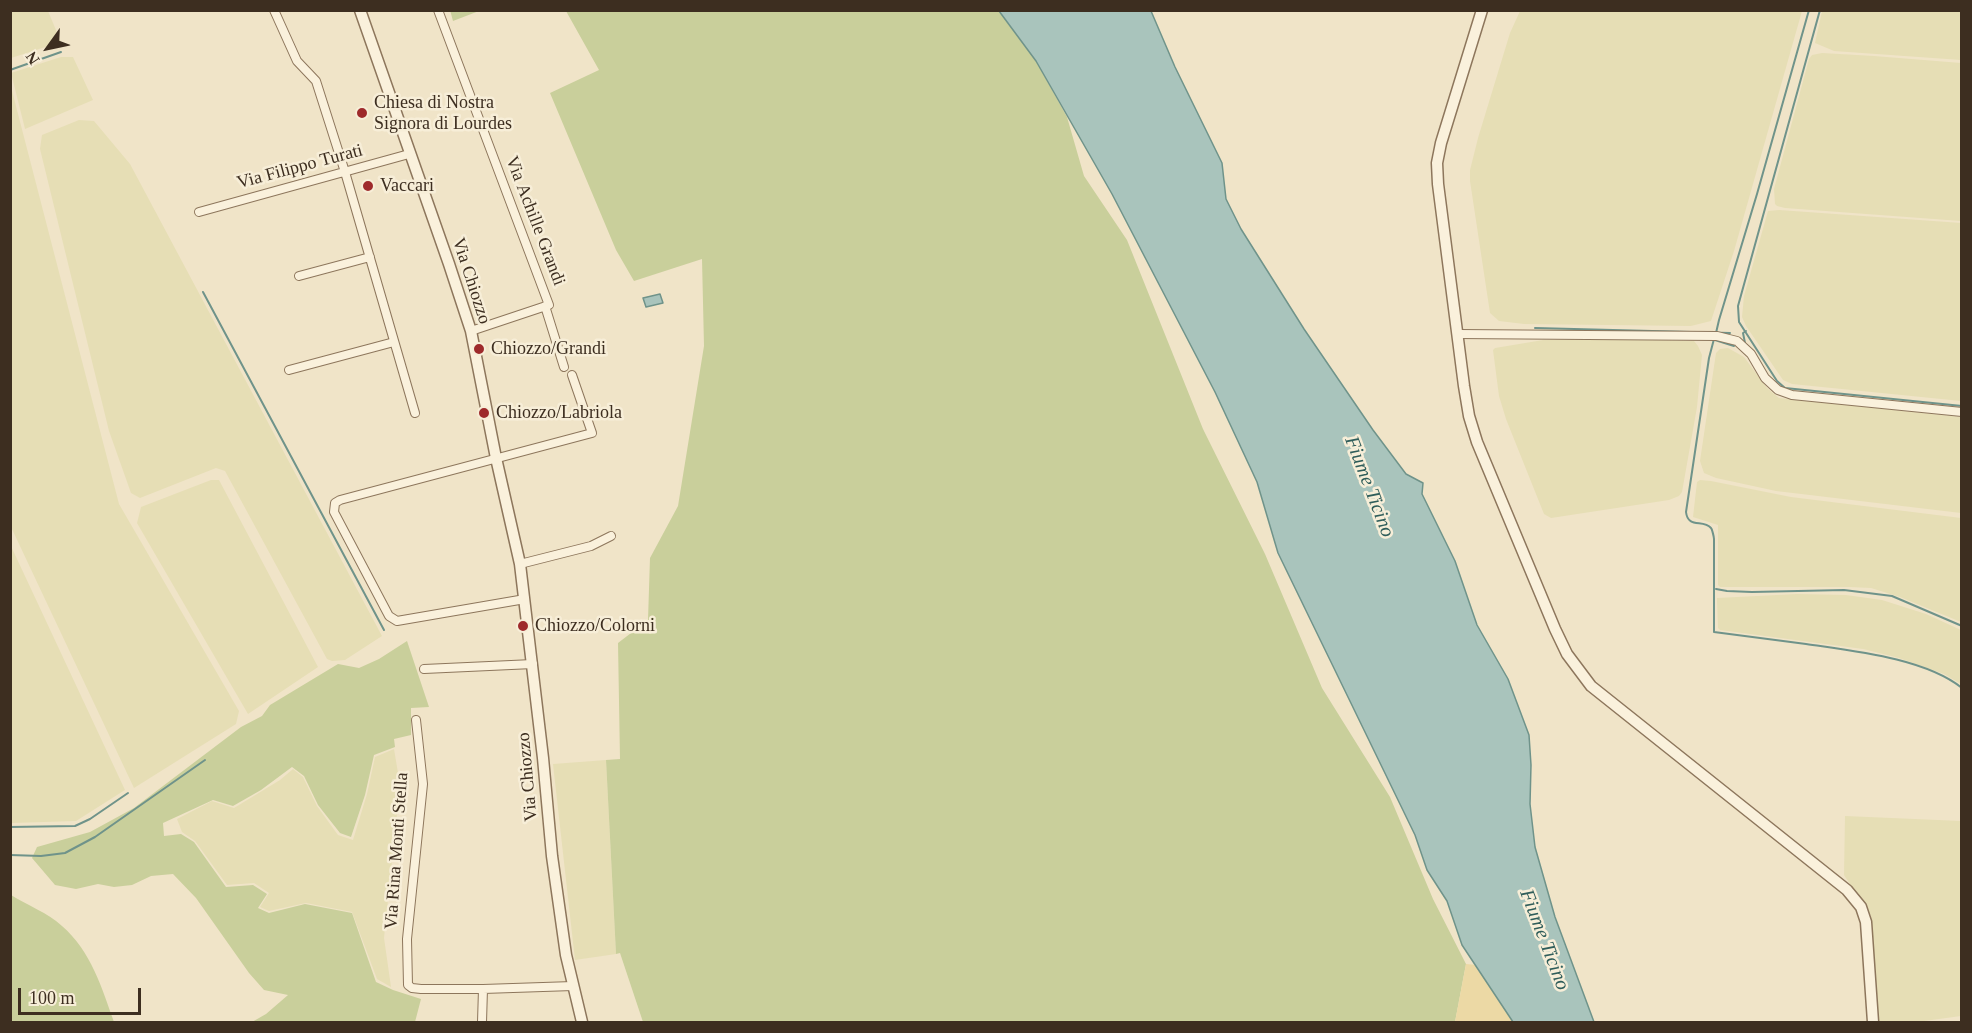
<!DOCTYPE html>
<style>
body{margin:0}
#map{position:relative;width:1972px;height:1033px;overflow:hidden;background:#f0e4c8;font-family:"Times New Roman",serif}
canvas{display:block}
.frame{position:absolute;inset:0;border:12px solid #3d2e20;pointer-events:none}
.north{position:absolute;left:18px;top:18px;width:60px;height:60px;-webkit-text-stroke:4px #f7eed8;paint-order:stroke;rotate:237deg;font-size:16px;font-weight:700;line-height:24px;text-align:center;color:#3d2e20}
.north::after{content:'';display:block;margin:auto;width:21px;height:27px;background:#3d2e20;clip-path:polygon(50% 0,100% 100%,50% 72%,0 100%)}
.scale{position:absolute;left:18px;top:988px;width:123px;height:27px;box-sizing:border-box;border:3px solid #3d2e20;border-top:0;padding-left:8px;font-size:18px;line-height:21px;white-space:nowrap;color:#3d2e20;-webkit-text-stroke:4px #f7eed8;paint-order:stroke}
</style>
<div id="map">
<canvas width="1972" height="1033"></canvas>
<div class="frame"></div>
<div class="north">N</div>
<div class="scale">100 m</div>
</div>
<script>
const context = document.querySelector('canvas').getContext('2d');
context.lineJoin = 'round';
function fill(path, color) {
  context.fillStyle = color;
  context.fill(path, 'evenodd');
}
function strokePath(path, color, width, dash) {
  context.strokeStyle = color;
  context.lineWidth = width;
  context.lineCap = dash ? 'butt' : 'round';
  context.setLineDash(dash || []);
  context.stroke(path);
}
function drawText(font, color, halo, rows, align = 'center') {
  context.font = font + ' "Times New Roman",serif';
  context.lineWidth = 5;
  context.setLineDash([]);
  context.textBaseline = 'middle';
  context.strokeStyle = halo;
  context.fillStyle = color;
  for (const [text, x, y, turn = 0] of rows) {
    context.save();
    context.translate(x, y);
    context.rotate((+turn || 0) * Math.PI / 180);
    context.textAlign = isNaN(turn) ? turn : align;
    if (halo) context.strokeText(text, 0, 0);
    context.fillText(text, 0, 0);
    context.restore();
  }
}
const farmland = new Path2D(`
 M11 10 48 11 61 42 11 58Z
 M1520 11H1802L1734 251 1711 321 1691 326 1524 324 1499 321 1490 313 1470 181V170L1478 138 1510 33Z
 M1822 11H1961V60L1834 51 1815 43Z
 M1822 53 1874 56 1961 63V221L1785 208 1777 206 1775 204 1774 189 1809 59 1812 55Z
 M61 57H73L93 100 25 129 11 73Z
 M10 83 119 504 239 711 236 724 134 788 11 527Z
 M79 120 94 121 130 164 382 636 345 660 332 661 327 659 225 471 216 468 140 498 131 493 109 431 40 149 42 135Z
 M1779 210 1961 223V401L1792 384 1783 380 1746 326 1742 317 1744 296 1768 211Z
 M1634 339 1694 341 1698 346 1702 355 1697 407 1682 492 1679 496 1669 500 1551 518 1544 514 1506 419 1499 396 1493 350 1495 348 1543 340Z
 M1728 348 1744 357 1767 388 1779 398 1961 417V513L1776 491 1716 478 1704 473 1700 461 1716 353 1720 349Z
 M211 480H219L318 667 248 714 137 523 141 507Z
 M1700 480 1711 481 1791 497 1961 518V622L1900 597 1871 588 1849 587H1720L1718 585V525L1693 517 1697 482Z
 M10 544 125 790 76 821 11 823Z
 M1797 594 1846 595 1882 600 1926 614 1961 630V684L1944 674 1899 658 1863 649 1720 630 1718 628 1717 598Z
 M394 749 400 785 384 938 391 987 377 979 352 912 306 903 269 911 260 907 269 893 254 883 227 885 195 841 182 832 177 819 212 801 234 808 280 780 293 769 303 777 317 806 338 835 353 840 367 794 375 757Z
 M606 760 616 954 575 960 553 764Z
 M1845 816 1961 821V1016L1917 1022H1877L1871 916 1844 875Z`);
const green = new Path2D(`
 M450 10H479V11L453 21Z
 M566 11H999L1036 61 1067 117 1084 176 1127 240 1203 429 1265 554 1322 688 1390 797 1433 899 1466 964 1455 1022H643L620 953 616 954 606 760 620 759 618 643 648 620 650 558 678 506 704 346 702 259 634 281 616 250 550 93 599 70Z
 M407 641 429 707 411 708V735L394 739 395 747 374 755 365 795 351 837 340 833 318 805 304 776 292 767 261 790 233 806 213 800 163 823 164 836 181 834 194 842 226 887 253 885 267 894 258 908 269 913 305 904 352 913 376 982 393 990 421 999 415 1022H252L266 1014 288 995 264 990 249 973 196 898 173 874 151 876 132 885 114 887 98 884 76 889 55 885 32 858 37 847 90 832 134 808 241 727 262 716 270 705 338 664 359 668 379 659Z
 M11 895C27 905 48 913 62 926 91 951 102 988 114 1022H11Z`);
const sand = new Path2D(`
 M1466 964 1477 965 1513 1022H1455Z`);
const water = new Path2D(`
 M999 11H1151L1175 67 1222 163 1226 199 1241 229 1304 329 1373 430 1406 474 1423 483 1422 494 1455 561 1477 625 1508 679 1529 735 1531 765 1530 804 1535 847 1555 917 1594 1022H1513L1462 945 1447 901 1427 870 1415 835 1278 553 1257 482 1215 392 1112 194 1036 61Z
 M660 294 663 303 646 307 643 298Z`);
const stream = new Path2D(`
 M1820 10 1738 306 1739 322 1777 381 1785 388 1962 406
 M10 70 61 52
 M203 292 384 630
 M1535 328 1730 333
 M1716 333 1719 320 1757 194 1809 10
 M1714 339 1709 358 1686 512C1688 529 1703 519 1711 528 1712 529 1714 537 1714 539V632C1745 636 1776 640 1806 644 1853 651 1924 658 1962 688
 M1715 340 1734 346
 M1745 343 1743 333 1746 331
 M1716 589 1727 591 1752 592 1844 590 1892 596 1962 626
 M10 827 75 826 90 819 128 793
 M10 855 41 856 65 853 95 837 205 760`);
const minor = new Path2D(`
 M274 10 297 61 316 81 345 172 415 413
 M438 10 549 305 471 331
 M199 212 409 154
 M299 276 370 257
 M545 306 564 367
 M1458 334 1717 336 1737 341 1751 354 1765 378 1778 390 1792 395 1962 412
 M289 370 394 342
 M520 564 591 546 611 536
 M525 599 397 621 389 616 334 512 335 503 340 500 592 433 572 375
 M424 669 533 664
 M416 720 423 784 407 939 408 985 412 988 421 989H483
 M482 1022 483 989 573 986`);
const tertiary = new Path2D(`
 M360 10 449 264 471 331 496 458 520 564 543 758 552 856 566 955 582 1022
 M1482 10 1441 143 1437 163 1438 184 1464 386 1469 416 1477 442 1555 629 1567 654 1591 686 1847 890 1861 907 1866 922 1873 1022`);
const markers = [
 [362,113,6,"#9e2a2b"],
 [368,186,6,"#9e2a2b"],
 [479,349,6,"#9e2a2b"],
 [484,413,6,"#9e2a2b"],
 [523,626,6,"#9e2a2b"]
];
const poiNames = [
 ["Chiesa di Nostra",374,103],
 ["Signora di Lourdes",374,124],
 ["Vaccari",380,186],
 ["Chiozzo/Grandi",491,349],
 ["Chiozzo/Labriola",496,413],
 ["Chiozzo/Colorni",535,626]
];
const streetNames = [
 ["Via Filippo Turati",300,167,-15],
 ["Via Achille Grandi",535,221,69],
 ["Via Chiozzo",471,281,72],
 ["Via Chiozzo",528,777,-95],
 ["Via Rina Monti Stella",397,851,-86]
];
const waterNames = [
 ["Fiume Ticino",1369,487,69],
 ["Fiume Ticino",1544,940,69]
];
fill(farmland, '#e6deb5');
fill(green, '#c9cf9b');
fill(sand, '#ecd9a5');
fill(water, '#a9c4bc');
strokePath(water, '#6f938a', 1.5);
strokePath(stream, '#6f938a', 2);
strokePath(minor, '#8d765c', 10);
strokePath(tertiary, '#8d765c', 13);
strokePath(minor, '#faf1dc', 8);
strokePath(tertiary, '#faf1dc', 10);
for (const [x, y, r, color] of markers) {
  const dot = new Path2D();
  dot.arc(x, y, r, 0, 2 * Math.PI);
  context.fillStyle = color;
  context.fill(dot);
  strokePath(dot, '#f7eed8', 2);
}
drawText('18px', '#3d2e20', '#f7eed8', poiNames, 'left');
drawText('18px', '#3d2e20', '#f7eed8', streetNames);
drawText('italic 20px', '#2f5d5a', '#f7eed8', waterNames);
</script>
